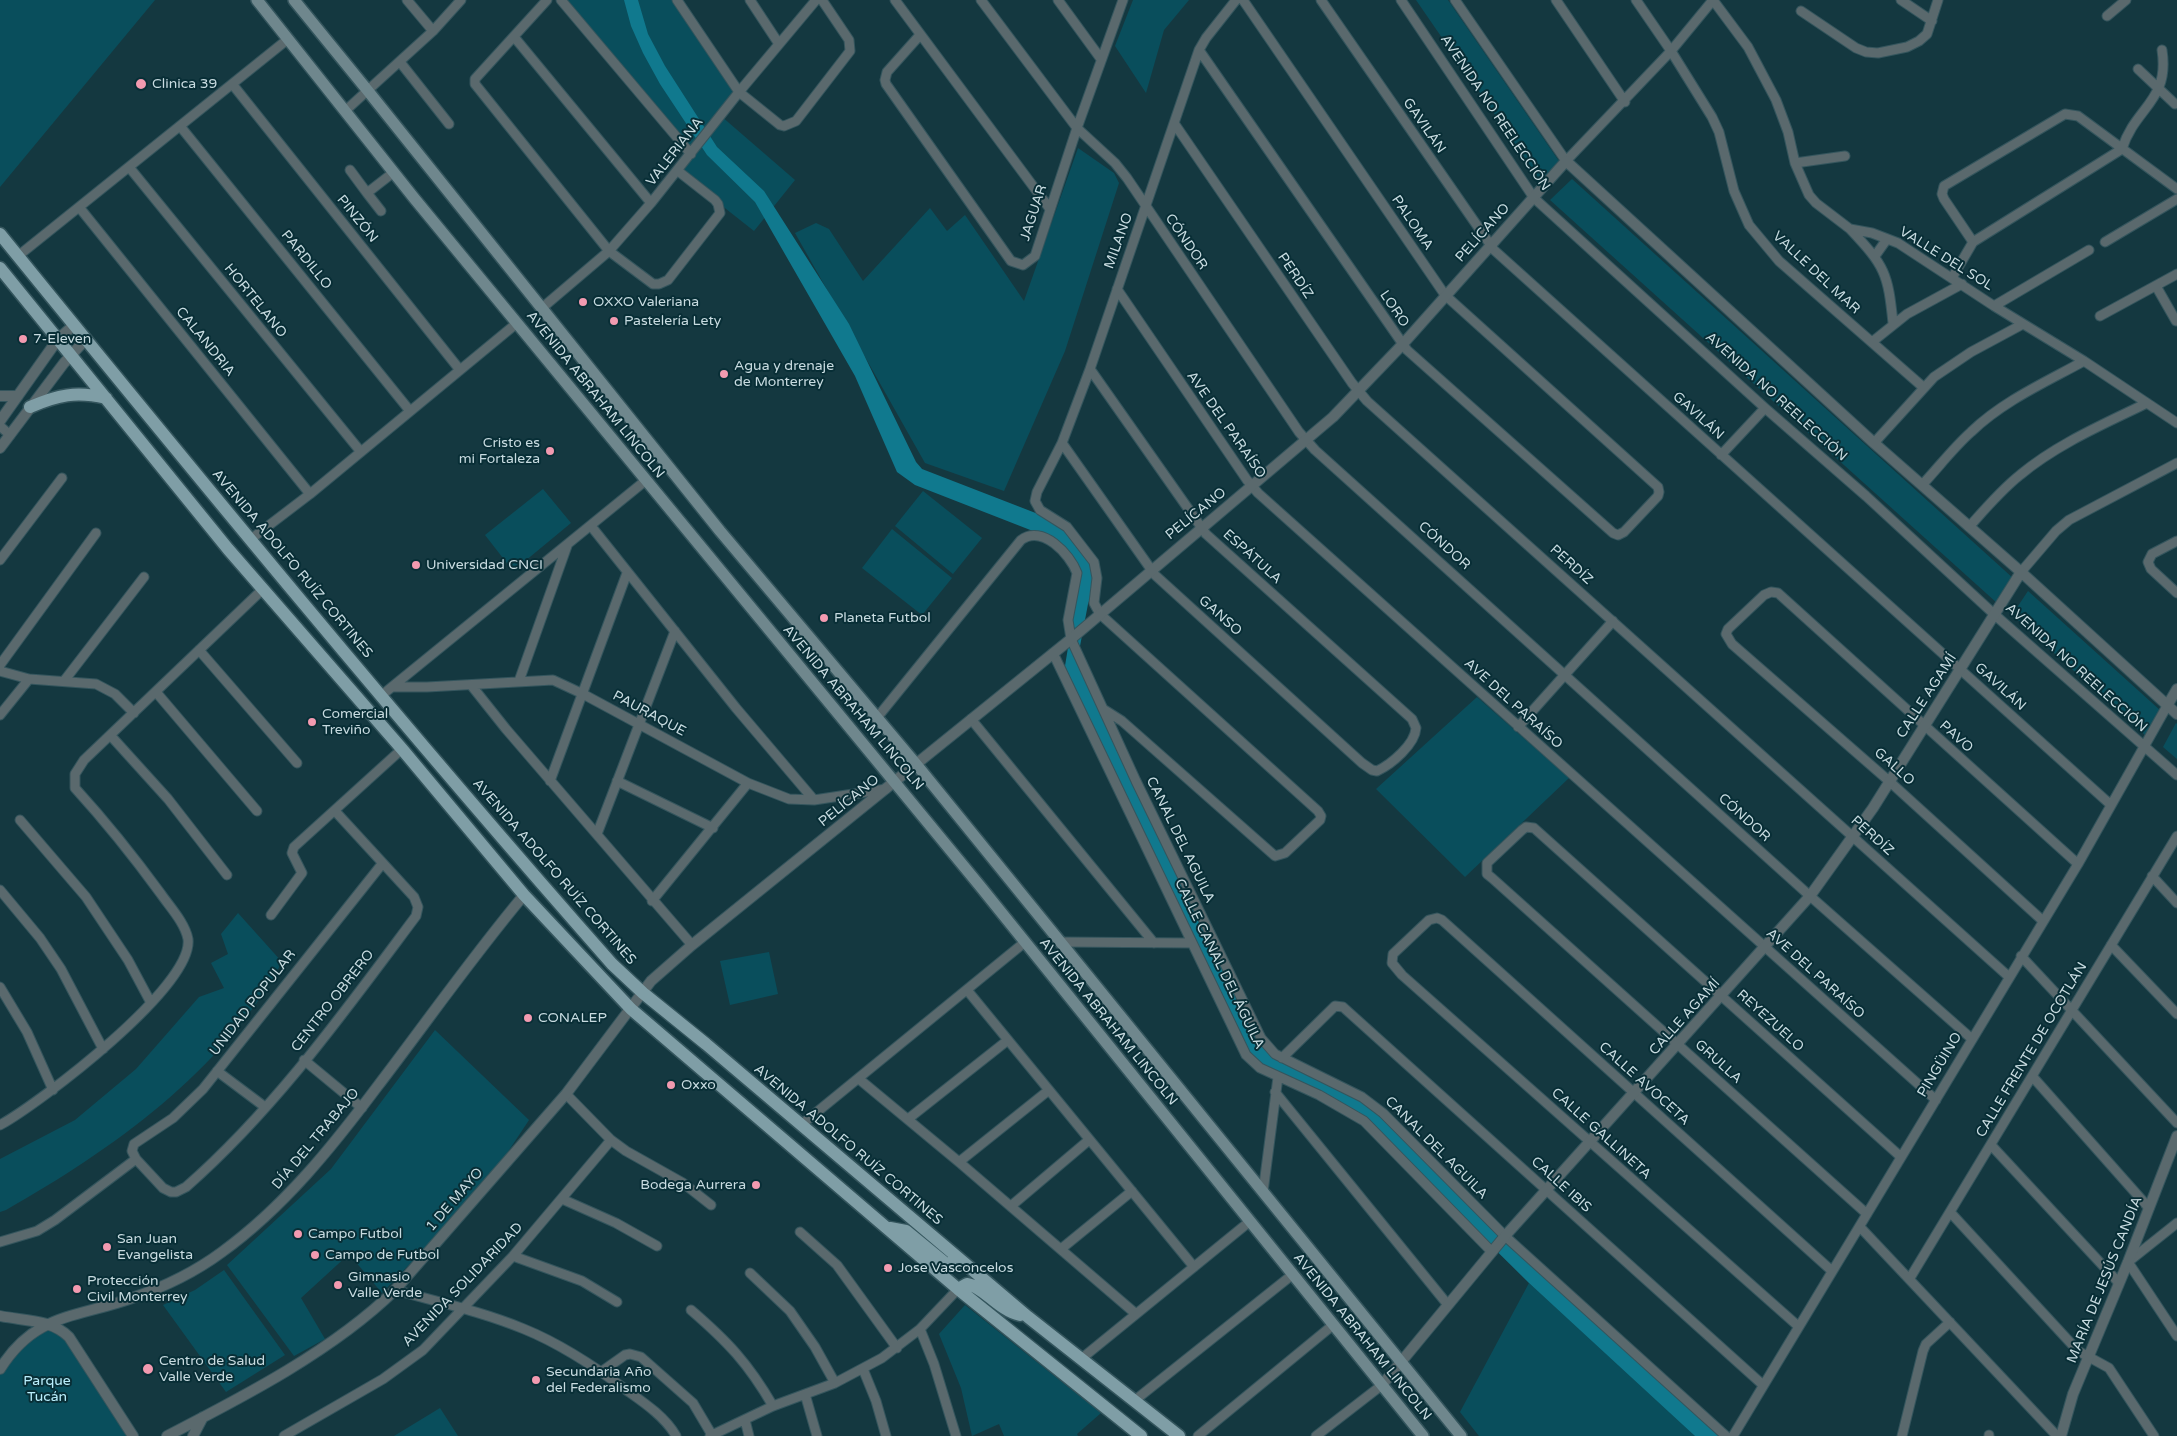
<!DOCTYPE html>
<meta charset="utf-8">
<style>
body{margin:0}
canvas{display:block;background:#143840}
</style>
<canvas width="2177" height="1436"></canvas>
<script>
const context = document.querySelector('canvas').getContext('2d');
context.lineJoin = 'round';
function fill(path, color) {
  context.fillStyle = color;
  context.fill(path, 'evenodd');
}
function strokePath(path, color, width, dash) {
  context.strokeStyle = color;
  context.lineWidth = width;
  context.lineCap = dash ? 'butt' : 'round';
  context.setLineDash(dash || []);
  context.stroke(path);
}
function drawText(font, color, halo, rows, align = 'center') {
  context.font = font + ' "Varela Round",sans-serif';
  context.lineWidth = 4;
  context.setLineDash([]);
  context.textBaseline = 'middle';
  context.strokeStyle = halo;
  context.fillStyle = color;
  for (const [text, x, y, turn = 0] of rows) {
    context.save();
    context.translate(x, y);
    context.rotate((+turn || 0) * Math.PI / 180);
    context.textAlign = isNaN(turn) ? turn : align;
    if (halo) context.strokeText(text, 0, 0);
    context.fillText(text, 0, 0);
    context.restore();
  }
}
const green = new Path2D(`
 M0 0H155L0 187Z
 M561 0H677L739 92 721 116 795 180 754 231 678 171 691 154Z
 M1133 0H1189L1164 30 1146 93 1115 46Z
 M1416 0H1448L1561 164 1542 183Z
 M1078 148 1114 173 1119 183 1065 351 1004 491 925 463 795 233 816 223 829 229 863 281 930 208 947 231 965 215 1024 301Z
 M1572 179 2014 579 1997 603 1550 200Z
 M543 489 571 523 513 571 485 535Z
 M923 491 982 538 953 574 895 526Z
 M892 529 952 578 922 615 862 568Z
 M2028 591 2161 711 2145 735 2012 615Z
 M1477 697 1569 778 1465 877 1376 789Z
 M2176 723 2177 724V759L2163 747Z
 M238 913 282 962C223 1071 112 1150 6 1210L0 1212V1159L75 1120 136 1069 199 997 224 988 211 963 228 954 221 934Z
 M769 952 778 994 730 1005 720 961Z
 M435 1030 529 1120 488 1182 382 1293 349 1254 301 1298 325 1339 294 1356 227 1265 331 1169Z
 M224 1270 285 1355 226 1392 163 1305 195 1290Z
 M1529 1283 1679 1419 1695 1436H1479L1460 1412Z
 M965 1305 1101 1413 1077 1434 1078 1436H1004L999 1424 972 1436 961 1388 939 1334Z
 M39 1328 55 1331 69 1337 133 1436H0V1370Z
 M440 1408 458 1436H394Z`);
const water = new Path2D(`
 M624 0H638L648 34 665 66 717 147 764 191 849 324 916 462 922 469 1064 524 1094 562 1097 578 1088 604 1077 662 1268 1047 1362 1097 1479 1211 1726 1436H1695L1529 1283 1371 1127 1251 1061 1121 789 1065 666 1080 574 1056 540 915 485 897 472 855 376 755 202 707 155 660 84 643 53 631 26Z`);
const minor = new Path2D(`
 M407 0 433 31
 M547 0 475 79V84L609 251 653 284H659L668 280 720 213 718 204 715 200 678 171
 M561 0 691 154
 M677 0 739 92 780 125 784 126 796 121 850 51 849 40 822 0
 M750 0 779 44
 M895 0 1050 209
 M981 0 1077 128 1115 163 1127 178 1299 432 1315 450 1810 896 1972 1039
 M1058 0 1101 59
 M1321 0 1494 250 2111 805
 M1401 0 1534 198 1765 408 1866 496 1995 615 2177 775
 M1455 0 1566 161 1671 51 1713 0
 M1556 0 1625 102
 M1636 0 1671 51 1712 117 1719 132 1734 191 1749 225 1779 261 1923 387
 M1713 0 1748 47 1776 100 1788 132 1795 163 1809 195 1816 203 1850 229 1872 233 1898 243 1994 306 2084 361 2177 423
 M1901 0 1932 21
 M1801 11 1856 48 1866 52 1878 53 1907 47 1919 41 1927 34 1938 0
 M2107 16 2126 0
 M920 35 887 72 885 80 886 84 1011 261 1023 265 1035 256 1077 128 1123 0
 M515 38 651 203
 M1199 50 1407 350 1613 533 1618 535 1624 532 1658 496 1659 492 1658 487 1445 295 1243 0
 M400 62 449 124
 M2138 69 2175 104
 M233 85 460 370
 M345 111 433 31 461 0
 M1174 123 1352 383 1367 401 2008 976
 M180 126 410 411
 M1795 163 1845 156
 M129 167 361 452
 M350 170 367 193 394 172
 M367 193 381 211
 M79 207 310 494
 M1850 229C1885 266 1888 273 1893 323
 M1973 242 1944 199 1942 194 1944 186 2065 114 2078 116 2177 189
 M2105 242 2177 199
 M18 256 288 39
 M1875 256 1887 239
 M1952 278 1973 242 2122 149C2135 107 2170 101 2162 50
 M2156 286 2176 321
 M1117 289 1247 480 1258 493 1936 1100
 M1994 306 2089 250
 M542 308 609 251 651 203 739 92 816 0
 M2100 316 2177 274
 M1872 342 1907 314 1962 284
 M0 426 10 435
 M1062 443 1155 575 1362 763 1372 770 1377 771C1392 764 1415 744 1416 728L1412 719 1206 534 1090 369
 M1874 443 1934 377 1971 352 2023 324
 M1721 455 1765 408
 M1922 485C1938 468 1953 448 1971 432 2003 401 2046 382 2084 361
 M591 526 736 708 814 800
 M1969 527C1985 509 2001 490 2020 475 2057 444 2104 424 2147 403
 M251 539 310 494 517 323
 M2177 541 2152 554 2148 562 2151 569 2177 593
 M0 560 62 478
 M2021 572 2056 531 2069 520 2177 463
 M199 650 297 763
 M1053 653 1246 1055 1260 1068 1319 1095 1364 1121 1492 1252
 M0 665 96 533
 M0 671 29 679 96 684 115 694 134 713
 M64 681 144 577
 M519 681 567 546
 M471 685 506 729 692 945
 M393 687H427L553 680 583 694 748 783 789 799 814 800 886 789
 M156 692 257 811
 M382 695 645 481
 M1103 709 1122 721 1275 856 1285 853 1320 820 1321 816 1318 811 1100 614 1094 603 1097 578 1094 562 1067 527 1040 510 1035 501 1037 492 1062 443 1090 369 1199 50 1206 38 1236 0
 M0 715 29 679
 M876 719 1021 540C1042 524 1070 554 1077 573L1068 620 1071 639 1136 781 1261 1038 1275 1054 1362 1097 1383 1113 1505 1236 1726 1436
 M971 719 1154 943
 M1518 727 1613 621
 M111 736 168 799 227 875
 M550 781 627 573
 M617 781 713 828
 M335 811 414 897 418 907 416 916C345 1011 275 1109 186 1187L176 1192H171L163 1188 136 1159 132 1151 134 1144 173 1118 203 1089 382 864
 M20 820 86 897 128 960 151 1003
 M597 834 675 631
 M2152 876 2177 903
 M0 890 40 938 61 969 103 1049
 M652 901 748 783
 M271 915 302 873 292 853 294 847 402 749
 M2043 921 1889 781 1732 644 1726 634 1728 629 1764 595 1771 592 1778 593 2078 864
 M1060 942 1192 943
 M2111 945 2177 1014
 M2021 956 2177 1123
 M0 987 27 1032 53 1090
 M967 990 1194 1267
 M1282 1058 1335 1006 1343 1007 1763 1385
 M304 1060 362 1108
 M217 1071 265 1107
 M2032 1076 2149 1208
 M859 1079 959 1162 1136 1314
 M1275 1092 1448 1305
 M566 1094 611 1140 626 1151 683 1183 711 1205
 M908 1119 1008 1040
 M0 1125C40 1103 194 986 188 939 185 923 170 907 161 894 134 857 106 822 75 788V774L84 760 263 589
 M801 1125 1025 942
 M1991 1145 2119 1283
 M959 1162 1049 1090
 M1263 1192 1278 1077
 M562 1199 616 1223 657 1246
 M1011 1206 1089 1140
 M1950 1212 2078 1351 2109 1368 2154 1436
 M1867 1214 1492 878 1487 874V863L1522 830 1526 827 1534 828 1901 1157
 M2177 1223 2128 1262 2177 1336
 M1860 1227 2057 1436
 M800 1232 837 1265 897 1348
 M0 1242 37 1231 55 1220 136 1159
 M1061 1249 1132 1191
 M513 1256 582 1281 617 1302
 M750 1273 790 1311 815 1347 835 1383
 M1910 1278 2177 836
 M395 1290C438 1302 483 1312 524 1329 561 1344 597 1368 629 1392 646 1404 666 1418 676 1436
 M691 1310C728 1342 748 1363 773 1406
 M1798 1326 1402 975 1392 963 1393 954 1429 920 1437 918 1442 920 1832 1271
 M920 1329 934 1364 956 1436
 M1081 1359 1249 1222
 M863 1369 876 1401 886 1436
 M601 1372 625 1355 630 1354 641 1357 693 1403 712 1435
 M805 1394 817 1436
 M1134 1401 1292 1275
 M745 1420 749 1436
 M284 1436 383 1379 423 1350 513 1256 611 1140
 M710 1436 773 1406 835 1383 882 1358 920 1329 958 1289
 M1198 1436 1333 1325
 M1316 1436 1382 1385
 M1733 1436 2078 864 2167 706
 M1902 1436 1923 1351 1926 1344 1950 1322
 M1989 1436V1435`);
const tertiary = new Path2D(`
 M0 396H18
 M0 421 58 339 74 325
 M0 448 64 363 86 339
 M2167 706 2177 689
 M0 1316C24 1321 51 1319 69 1337L133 1436
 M0 1369C35 1313 76 1318 132 1298 164 1287 195 1272 222 1252 284 1207 332 1147 377 1087 426 1023 472 957 524 895
 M1382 1385 1505 1236 1810 896 1873 808 2021 572
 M167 1436C243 1397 334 1350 395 1290L566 1094 651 981 692 945 1071 639 1333 417 1402 345 1566 161 1874 443 2021 572 2177 714
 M193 1436 203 1417
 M2061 1436 2073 1394 2128 1262 2177 1136`);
const secondary = new Path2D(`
 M257 0 414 198 980 886 1423 1436
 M294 0 368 91 720 531 916 764 1461 1436`);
const primary = new Path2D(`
 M0 234C200 480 402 726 612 964L643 993 706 1044 1028 1317 1179 1436
 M0 268 228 549 402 749 524 895 631 1009 958 1289 1141 1436
 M30 407C58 395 76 391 106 398
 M890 1228 906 1231 945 1263 966 1265
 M958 1289 967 1284C983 1286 998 1310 1020 1315`);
const markers = [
 [141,84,6,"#f29ab0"],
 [583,302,5,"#f29ab0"],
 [614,321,5,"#f29ab0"],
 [23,339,5,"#f29ab0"],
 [724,374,5,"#f29ab0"],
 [550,451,5,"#f29ab0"],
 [416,565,5,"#f29ab0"],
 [824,618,5,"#f29ab0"],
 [312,722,5,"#f29ab0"],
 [528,1018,5,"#f29ab0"],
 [671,1085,5,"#f29ab0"],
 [756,1185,5,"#f29ab0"],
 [298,1234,5,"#f29ab0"],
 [107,1247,5,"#f29ab0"],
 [315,1255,5,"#f29ab0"],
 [888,1268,5,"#f29ab0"],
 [338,1285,5,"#f29ab0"],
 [77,1289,5,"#f29ab0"],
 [148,1369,6,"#f29ab0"],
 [536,1380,5,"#f29ab0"]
];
const poiNames = [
 ["Clinica 39",152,84],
 ["OXXO Valeriana",593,302],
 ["Pastelería Lety",624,321],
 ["7-Eleven",33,339],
 ["Agua y drenaje",734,366],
 ["de Monterrey",734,382],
 ["Cristo es",540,443,"right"],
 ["mi Fortaleza",540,459,"right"],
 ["Universidad CNCI",426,565],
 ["Planeta Futbol",834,618],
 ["Comercial",322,714],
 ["Treviño",322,730],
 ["CONALEP",538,1018],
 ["Oxxo",681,1085],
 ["Bodega Aurrera",746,1185,"right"],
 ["Campo Futbol",308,1234],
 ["San Juan",117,1239],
 ["Evangelista",117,1255],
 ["Campo de Futbol",325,1255],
 ["Jose Vasconcelos",898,1268],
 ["Gimnasio",348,1277],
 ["Valle Verde",348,1293],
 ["Protección",87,1281],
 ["Civil Monterrey",87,1297],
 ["Centro de Salud",159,1361],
 ["Valle Verde",159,1377],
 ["Secundaria Año",546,1372],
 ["del Federalismo",546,1388]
];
const streetNames = [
 ["AVENIDA NO REELECCIÓN",1495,113,56],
 ["GAVILÁN",1424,126,55],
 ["VALERIANA",675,152,-52],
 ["JAGUAR",1034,213,-72],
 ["PINZÓN",357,219,51],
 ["PALOMA",1412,223,56],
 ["PELÍCANO",1483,233,-48],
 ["MILANO",1119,241,-70],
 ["CÓNDOR",1186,242,56],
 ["VALLE DEL SOL",1946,259,32],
 ["PARDILLO",306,260,51],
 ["VALLE DEL MAR",1816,273,43],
 ["PERDÍZ",1295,276,56],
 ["HORTELANO",255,301,51],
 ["LORO",1394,309,56],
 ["CALANDRIA",205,342,51],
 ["AVENIDA ABRAHAM LINCOLN",595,395,51],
 ["AVENIDA NO REELECCIÓN",1776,397,42],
 ["GAVILÁN",1698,416,42],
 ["AVE DEL PARAÍSO",1226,425,55],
 ["PELÍCANO",1196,514,-39],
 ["CÓNDOR",1444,546,42],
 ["ESPÁTULA",1252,557,42],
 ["AVENIDA ADOLFO RUÍZ CORTINES",292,564,50],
 ["PERDÍZ",1571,565,42],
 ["GANSO",1220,616,42],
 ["AVENIDA NO REELECCIÓN",2076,668,42],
 ["GAVILÁN",2000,687,42],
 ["CALLE AGAMÍ",1927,696,-57],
 ["AVE DEL PARAÍSO",1513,704,42],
 ["AVENIDA ABRAHAM LINCOLN",853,708,50],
 ["PAURAQUE",649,714,28],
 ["PAVO",1956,737,42],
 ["GALLO",1894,767,42],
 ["PELÍCANO",849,801,-39],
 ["CÓNDOR",1744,818,42],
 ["PERDÍZ",1872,836,42],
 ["CANAL DEL AGUILA",1180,840,64],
 ["AVENIDA ADOLFO RUÍZ CORTINES",554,872,49],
 ["CALLE CANAL DEL ÁGUILA",1219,964,64],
 ["AVE DEL PARAÍSO",1815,974,42],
 ["CENTRO OBRERO",333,1001,-52],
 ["UNIDAD POPULAR",253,1003,-52],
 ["CALLE AGAMÍ",1685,1017,-48],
 ["REYEZUELO",1770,1021,42],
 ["AVENIDA ABRAHAM LINCOLN",1108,1022,51],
 ["CALLE FRENTE DE OCOTLÁN",2032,1050,-59],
 ["GRULLA",1718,1062,42],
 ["PINGÜINO",1940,1065,-59],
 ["CALLE AVOCETA",1644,1084,42],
 ["CALLE GALLINETA",1601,1134,42],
 ["DÍA DEL TRABAJO",316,1139,-50],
 ["AVENIDA ADOLFO RUÍZ CORTINES",848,1145,40],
 ["CANAL DEL AGUILA",1436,1148,45],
 ["CALLE IBIS",1561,1185,42],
 ["1 DE MAYO",455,1200,-49],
 ["MARÍA DE JESÚS CANDÍA",2105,1280,-68],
 ["AVENIDA SOLIDARIDAD",463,1285,-46],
 ["AVENIDA ABRAHAM LINCOLN",1362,1337,51]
];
const parkNames = [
 ["Parque",47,1381],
 ["Tucán",47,1397]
];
fill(green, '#094e5c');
fill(water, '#10798e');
strokePath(minor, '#34555d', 11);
strokePath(tertiary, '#34555d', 12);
strokePath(secondary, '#34555d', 14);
strokePath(primary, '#34555d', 15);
strokePath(minor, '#5a696d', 9);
strokePath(tertiary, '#5a696d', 10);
strokePath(secondary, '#6f878d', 11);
strokePath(primary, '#7f9ea6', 12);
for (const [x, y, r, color] of markers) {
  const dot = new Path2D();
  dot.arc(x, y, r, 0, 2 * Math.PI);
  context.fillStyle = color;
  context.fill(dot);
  strokePath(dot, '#082e36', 2);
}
drawText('14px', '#c8dbe0', '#082e36', poiNames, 'left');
drawText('14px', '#c8dbe0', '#082e36', streetNames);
drawText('14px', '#b9eefc', '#082e36', parkNames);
</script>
